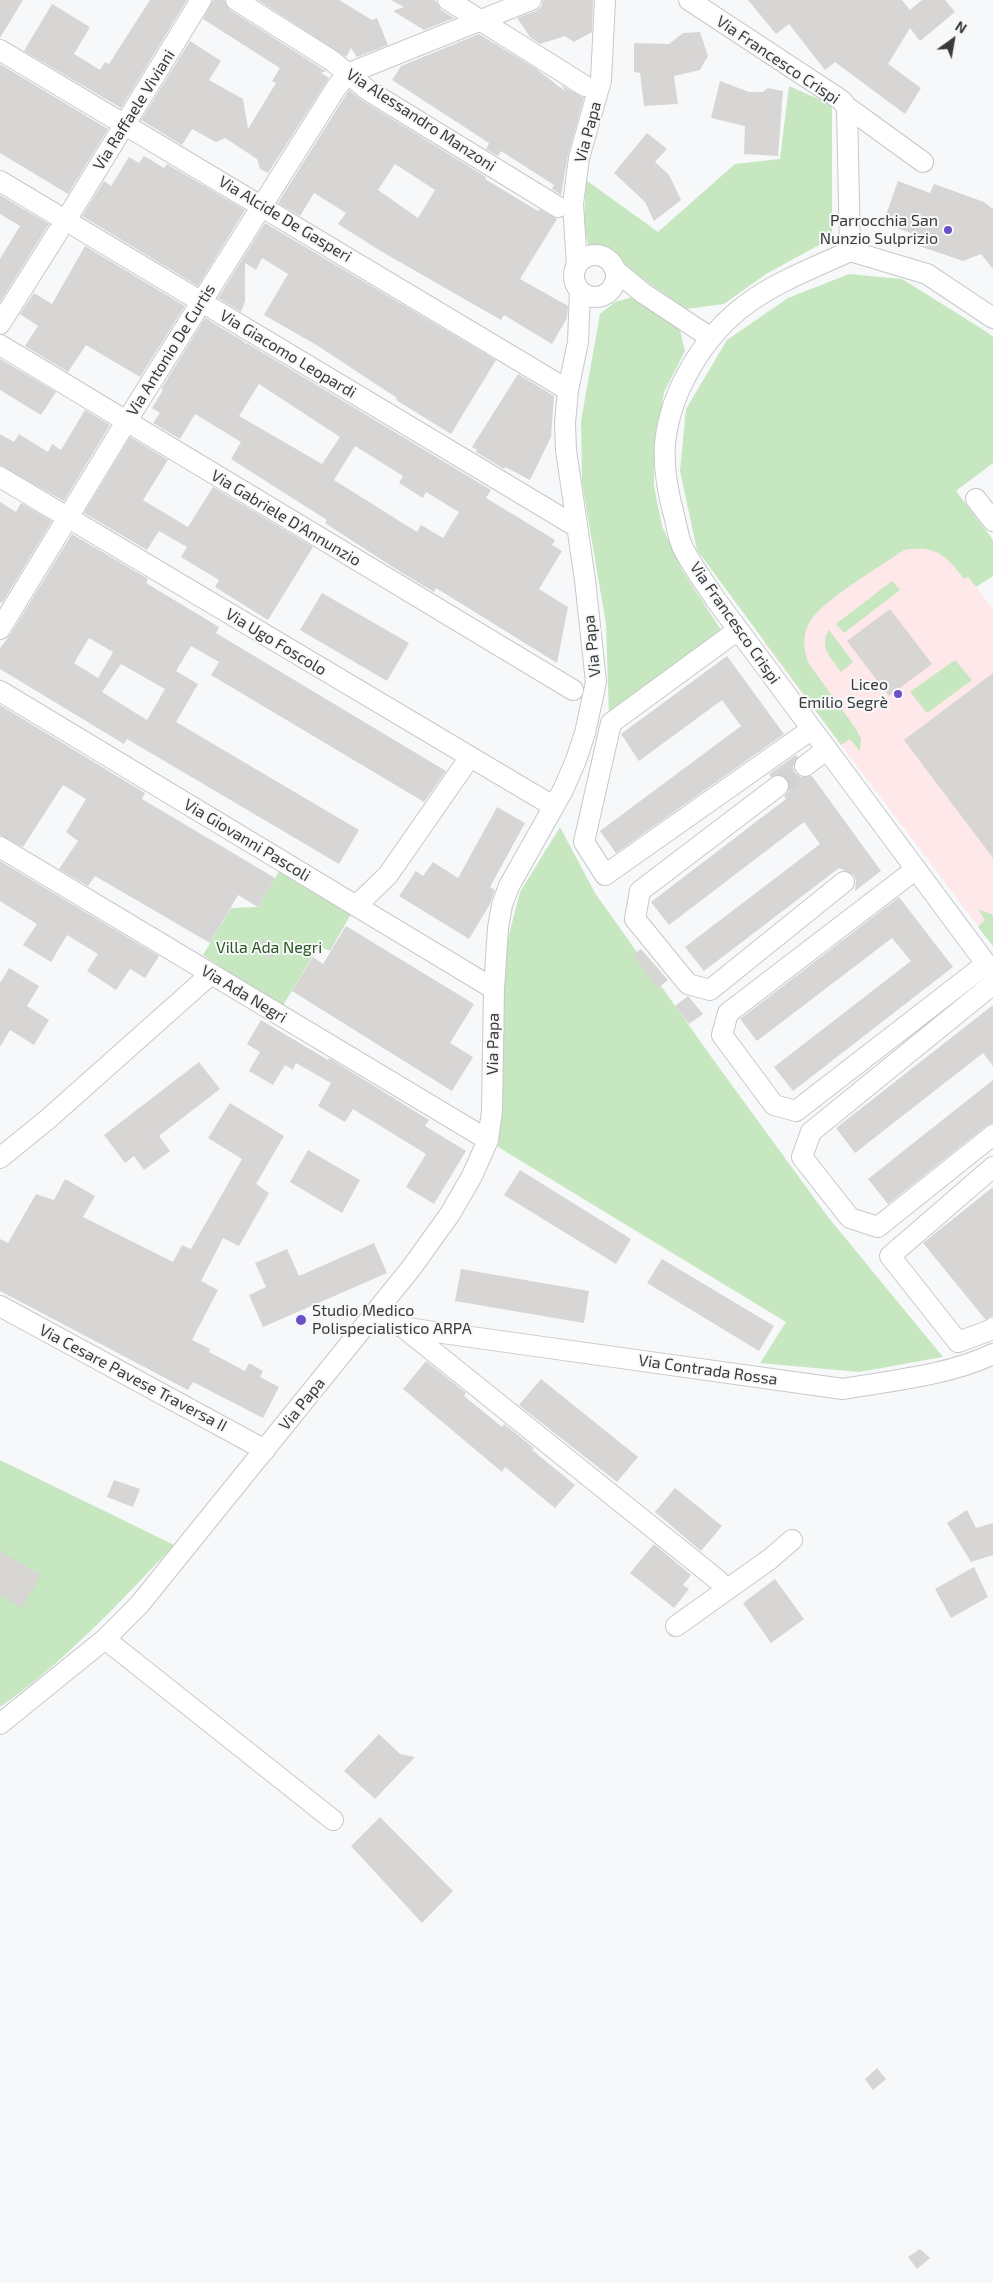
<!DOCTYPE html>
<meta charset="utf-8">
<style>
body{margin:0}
#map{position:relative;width:993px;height:2283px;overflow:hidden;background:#f7f8f9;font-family:"Exo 2",sans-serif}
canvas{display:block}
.north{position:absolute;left:928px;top:15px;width:50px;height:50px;-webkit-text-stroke:4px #f7f8f9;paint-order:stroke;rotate:32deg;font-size:14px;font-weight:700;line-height:20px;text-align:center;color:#393a3a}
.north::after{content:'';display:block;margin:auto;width:18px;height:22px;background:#393a3a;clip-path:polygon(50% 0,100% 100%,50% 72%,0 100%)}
</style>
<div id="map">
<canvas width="993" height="2283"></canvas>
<div class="north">N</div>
</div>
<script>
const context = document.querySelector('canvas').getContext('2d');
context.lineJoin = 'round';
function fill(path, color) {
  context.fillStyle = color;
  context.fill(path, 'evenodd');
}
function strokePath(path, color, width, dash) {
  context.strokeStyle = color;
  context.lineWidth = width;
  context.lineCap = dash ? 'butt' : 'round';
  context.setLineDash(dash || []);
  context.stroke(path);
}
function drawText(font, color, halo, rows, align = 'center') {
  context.font = font + ' "Exo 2",sans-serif';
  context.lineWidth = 4;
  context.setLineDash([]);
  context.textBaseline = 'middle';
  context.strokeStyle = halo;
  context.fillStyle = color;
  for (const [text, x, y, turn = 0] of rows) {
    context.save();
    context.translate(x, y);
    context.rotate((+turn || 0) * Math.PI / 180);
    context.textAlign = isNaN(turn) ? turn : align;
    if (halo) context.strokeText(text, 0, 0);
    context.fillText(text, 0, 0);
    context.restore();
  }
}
const education = new Path2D(`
 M927 524 993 609V946L764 643Z`);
const green = new Path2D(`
 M789 86 832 105V238L766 274 724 304 686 309 606 253 589 247 584 228 586 180 658 232 735 164 780 159Z
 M849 274 902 279 987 332 993 337V463L956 491 993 540V576L976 587 968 577 964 579C946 555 936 545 904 550 881 566 825 599 811 620 802 633 803 650 809 664L856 729 861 739 860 751 850 739 841 745 697 550 680 471 686 409 727 340 788 298Z
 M636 296 679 327 685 351 664 392 654 460V486L662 526 682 570 725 636 609 718 606 624 582 483 581 421 600 314 615 302Z
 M892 581 900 590 844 633 836 624Z
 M829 630 853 662 841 672C832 659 818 646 829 630Z
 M955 660 972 680 927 713 910 692Z
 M560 827 595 893 715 1062 828 1217 943 1357 859 1372 760 1363 786 1322 498 1147 501 1103 504 954 520 892Z
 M279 871 351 914 330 951 319 946 282 1007 203 955 231 908 258 907Z
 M978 909 993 915V946L978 927 985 920Z
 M0 1460 174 1545C120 1602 65 1662 0 1707Z`);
const building = new Path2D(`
 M0 0H23L0 38Z
 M150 0H187L121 108 24 51 52 4 90 27 74 54 100 70 105 62 109 64Z
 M213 0H224L230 10 324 70 326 71 321 73 329 78 268 173 260 169 257 159 225 138 216 142 192 129 182 145 141 120 190 41 221 61 209 80 243 99 248 129 276 83 272 81 280 68 203 19Z
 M258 0H339L372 20 377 18 388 45 357 57 351 48 346 57Z
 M391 0H435L441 10 454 18 424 30 393 11 404 7Z
 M543 0H593L592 32 574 42 565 36 540 44 530 37 517 18 536 11 541 7Z
 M748 0H902L910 10 922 0H945L955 12 920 41 910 28 888 64 921 88 905 114 835 62 825 70 789 24 776 34Z
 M700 32 708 56 700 70 674 76 678 104 644 106 640 73 634 72V43L669 44 683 33Z
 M479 34 535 68 566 92 561 85 584 98 568 155 561 195 552 189 554 185 501 151 498 156 486 149 489 143 392 80 401 66Z
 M0 64 108 129 68 194 0 153Z
 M720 81 749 92H763L768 88 783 91 778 156 744 154 745 126 711 118Z
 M349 90 363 101 486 177 485 179 538 211 539 209 557 219 520 279 568 306 567 318 552 344 504 315 501 320 379 250 338 224 346 213 314 193 300 216 278 203ZM395 164 435 190 418 218 378 190Z
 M647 133 667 149 655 162 669 175 681 200 654 221 645 202 614 173Z
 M144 156 164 168 167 164 245 210 198 286 82 216 104 181 111 186 129 157 139 163Z
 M898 181 930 193 934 184 984 202 993 209V269L981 254 963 261 919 246 922 237 883 223Z
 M0 195 49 224 0 302V259L20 226 0 214Z
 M265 223 496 360 451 434 396 400 397 398 318 346 264 315 288 274 262 258 256 270 245 263V301L241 312 218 298Z
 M85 246 185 306 140 377 86 345 68 372 25 346 38 326 20 314 34 293 52 304Z
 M205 318 245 342V345L247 343 491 490 486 498 555 540 552 545 562 551 539 589 568 607 557 663 436 588 434 592 399 571 325 523 327 520 231 459 241 442 195 414 180 439 153 423 160 413 152 408 163 390 161 389ZM259 384 340 437 322 464 239 416ZM355 446 403 476 399 483 423 498 426 492 459 512 443 538 421 525 417 532 334 480Z
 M0 359 56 392 41 415 0 390Z
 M518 374 554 396 551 437 530 480 505 467 504 469 476 452 477 450 472 447Z
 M85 410 110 425 64 501 0 465V434L14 442 19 434 48 452 52 444 61 450Z
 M130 437 168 460 143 500 188 527 213 487 313 547 268 620 215 587 219 580 181 557 187 547 159 531 147 550 84 513Z
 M0 502 16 512 21 503 52 521 2 603 0 602Z
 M72 534 148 579 146 583 219 627 216 633 446 771 424 802 211 675 219 662 191 646 176 671 198 684 176 722 359 830 339 864 127 739 124 744 0 669V648L10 635ZM89 638 113 652 98 678 74 663ZM121 664 165 689 147 720 102 692Z
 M322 593 409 643 387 681 300 630Z
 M890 609 932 664 889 696 847 641Z
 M727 656 784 734 616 853 600 831 741 726 722 700 639 761 621 734Z
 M993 673V858L904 740Z
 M0 705 145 793 142 799 275 878 258 907 238 895 210 943 95 876 88 886 59 869 78 841 66 832 86 799 63 785 23 847 0 835Z
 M796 755 798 757 793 767 795 773 801 777 812 776 881 871 855 891 856 881 854 875 839 868 704 971 685 947 820 844 804 822 669 925 651 902 786 799 784 796 789 791 790 785 788 779 782 775 771 777 769 774Z
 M497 807 525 823 490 887 495 890 490 904 469 939 399 896 416 871 423 876 433 862 458 878Z
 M0 861 159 956 145 978 130 969 116 990 87 971 98 954 67 935 51 962 23 945 37 924 0 901Z
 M899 897 953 967 793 1091 774 1067 911 961 892 938 757 1041 740 1019Z
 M346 926 474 1004 450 1043 473 1057 452 1091 292 991 313 957 323 964Z
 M262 939 277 948 271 959 256 950Z
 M641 949 668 980 657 989 633 955Z
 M9 968 39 986 27 1006 49 1020 34 1045 10 1030 0 1047V983Z
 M688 996 703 1014 689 1024 675 1006Z
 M993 1005V1066L983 1053 855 1153 836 1128Z
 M261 1020 328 1060 329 1058 429 1120 425 1126 466 1151 434 1204 406 1187 426 1154 353 1109 345 1122 318 1106 331 1083 296 1063 293 1070 285 1065 273 1085 249 1071 260 1052 247 1044Z
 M199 1062 220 1089 159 1136 170 1151 144 1170 134 1156 125 1163 104 1135Z
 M993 1080V1123L986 1126 888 1204 868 1179Z
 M230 1103 284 1136 256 1184 269 1193 239 1246 223 1238 201 1281 218 1290 192 1340 210 1349 209 1352 245 1371 249 1363 263 1371 260 1377 279 1387 263 1418 193 1382 188 1390 0 1291V1239L8 1243 36 1194 54 1200 65 1179 95 1196 83 1217 173 1262 182 1245 191 1249 242 1159 208 1138Z
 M308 1150 360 1180 342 1213 290 1182Z
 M520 1170 631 1239 616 1264 504 1195Z
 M993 1187V1316L985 1319 923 1243Z
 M374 1243 387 1273 263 1327 249 1295 266 1287 255 1263 287 1249 299 1276Z
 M662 1259 774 1326 759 1351 647 1283Z
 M461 1269 589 1291 584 1323 455 1301Z
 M426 1361 466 1393 464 1396 502 1427 504 1424 534 1448 532 1450 575 1485 555 1508 505 1467 502 1472 403 1389Z
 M541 1379 638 1457 617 1482 519 1405Z
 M114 1480 140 1489 133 1507 107 1497Z
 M675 1488 722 1526 701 1551 655 1512Z
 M967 1510 976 1528 993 1523V1555L971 1562 947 1523Z
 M654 1544 691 1575 683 1585 689 1589 674 1608 630 1573Z
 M0 1551 41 1575 22 1608 0 1595Z
 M974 1567 988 1597 951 1618 935 1589Z
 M775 1579 804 1619 771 1643 743 1603Z
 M379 1734 400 1754 415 1757 375 1799 344 1771Z
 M380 1817 453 1891 422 1923 351 1846Z
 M877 2068 886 2079 873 2090 865 2079Z
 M920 2249 930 2258 917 2269 908 2257Z`);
const minorTunnel = new Path2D(`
 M778 786 805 766`);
const minor = new Path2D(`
 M236 0 331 60 369 91 558 207
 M448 0 585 86
 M689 0 841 100 847 107 850 251
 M0 50 568 390
 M847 107 923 162
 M0 181 577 527
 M66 220 201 0
 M574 276a21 21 0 1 1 42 0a21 21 0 1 1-42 0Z
 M577 265 573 204 579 158 601 80 605 0
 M615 270 643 293 711 338
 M993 318 927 274 850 251C816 267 778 281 748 303 705 334 670 390 665 444 663 470 668 494 675 519 677 529 679 540 683 548 692 566 705 583 716 600L993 973
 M0 324 58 232
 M0 345 573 690
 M0 477 553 806
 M976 499 993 521
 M0 629 126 422 336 88 347 74 531 0
 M738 630 611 723 584 842 605 875 812 729
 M0 691 494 989
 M805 766 827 749
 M778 786 640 891 635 919 688 984 710 990 844 882
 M0 847 488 1140
 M916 869 728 1013 722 1035 774 1105 796 1111 986 964
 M356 906 388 875 470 757
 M993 984 811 1132 802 1157 850 1218 878 1227 993 1135
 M0 1158 48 1119 211 974
 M993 1167 890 1256 958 1342 988 1331 993 1328
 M0 1306 265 1450
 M378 1311 402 1327 421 1330 843 1389C890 1381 950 1375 993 1354
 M404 1328 719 1581
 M676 1626 770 1559 792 1540
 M105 1639 333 1820
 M0 1724 105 1639 139 1605 412 1267 450 1214 472 1176 488 1140 492 1111 494 989 498 928 502 905 509 886 563 790 576 760 585 733 596 682 585 580 566 450 565 423 568 390 578 342 580 291`);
const markers = [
 [948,230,5,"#6b50c9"],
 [898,694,5,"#6b50c9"],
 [301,1320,6,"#6b50c9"]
];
const streetNames = [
 ["Via Francesco Crispi",778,60,34],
 ["Via Raffaele Viviani",134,110,-58],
 ["Via Alessandro Manzoni",421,120,33],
 ["Via Papa",588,132,-75],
 ["Via Alcide De Gasperi",285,219,31],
 ["Via Antonio De Curtis",171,350,-58],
 ["Via Giacomo Leopardi",288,354,31],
 ["Via Gabriele D'Annunzio",286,518,31],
 ["Via Francesco Crispi",735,623,55],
 ["Via Ugo Foscolo",276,642,31],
 ["Via Papa",592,646,-96],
 ["Via Giovanni Pascoli",247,840,31],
 ["Via Ada Negri",244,994,31],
 ["Via Papa",493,1044,-89],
 ["Via Contrada Rossa",708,1370,8],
 ["Via Cesare Pavese Traversa II",133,1378,28],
 ["Via Papa",302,1404,-51]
];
const poiNames = [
 ["Parrocchia San",938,221],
 ["Nunzio Sulprizio",938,239],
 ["Liceo",888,685],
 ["Emilio Segrè",888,703],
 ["Studio Medico",312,1311,"left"],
 ["Polispecialistico ARPA",312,1329,"left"]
];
const parkNames = [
 ["Villa Ada Negri",269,948]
];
fill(education, '#fee8e9');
fill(green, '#c6e7bf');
fill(building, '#d8d5d5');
strokePath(minorTunnel, '#d1d2d3', 20, [20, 10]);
strokePath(minor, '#c7c8c9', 22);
strokePath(minor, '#fff', 20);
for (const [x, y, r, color] of markers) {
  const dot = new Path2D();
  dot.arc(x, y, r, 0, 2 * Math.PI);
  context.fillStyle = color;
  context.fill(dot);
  strokePath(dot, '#f7f8f9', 2);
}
drawText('16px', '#393a3a', '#f7f8f9', streetNames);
drawText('16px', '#393a3a', '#f7f8f9', poiNames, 'right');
drawText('16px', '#28581d', '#f7f8f9', parkNames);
</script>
